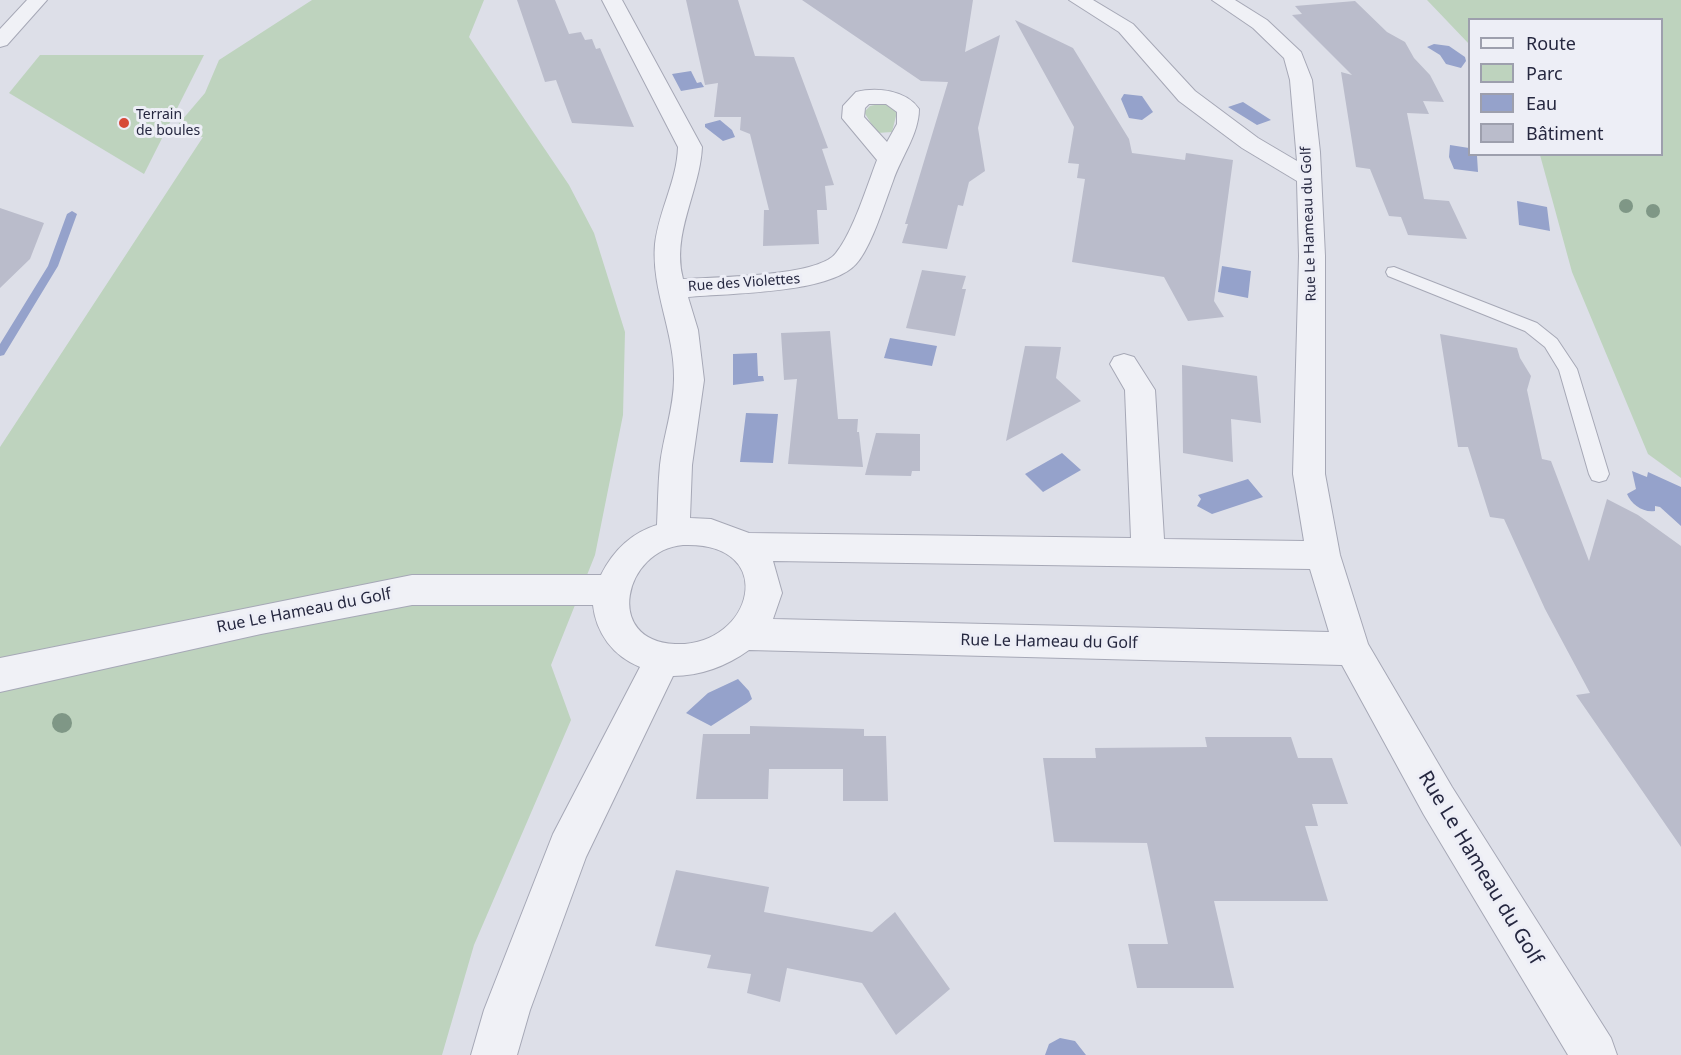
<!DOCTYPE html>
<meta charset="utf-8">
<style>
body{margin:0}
#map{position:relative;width:1681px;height:1055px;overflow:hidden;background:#dddfe8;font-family:"Noto Sans",sans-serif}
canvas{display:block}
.legend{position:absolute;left:1468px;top:18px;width:195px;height:138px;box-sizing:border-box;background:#edeef6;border:2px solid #9d9fad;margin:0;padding:8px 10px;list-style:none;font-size:18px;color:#262840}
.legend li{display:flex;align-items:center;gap:12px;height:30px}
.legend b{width:30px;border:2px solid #9d9fad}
</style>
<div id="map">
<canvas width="1681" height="1055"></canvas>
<ul class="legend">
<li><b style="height:8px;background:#f0f1f6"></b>Route</li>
<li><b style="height:16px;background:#bed3be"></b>Parc</li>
<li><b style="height:16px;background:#95a2cb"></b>Eau</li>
<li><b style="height:16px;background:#babccb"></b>Bâtiment</li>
</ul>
</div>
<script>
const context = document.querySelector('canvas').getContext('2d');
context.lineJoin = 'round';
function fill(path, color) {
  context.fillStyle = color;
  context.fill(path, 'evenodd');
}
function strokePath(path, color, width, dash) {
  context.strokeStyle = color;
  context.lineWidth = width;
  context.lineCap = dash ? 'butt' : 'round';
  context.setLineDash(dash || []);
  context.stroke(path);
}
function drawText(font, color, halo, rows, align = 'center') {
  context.font = font + ' "Noto Sans",sans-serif';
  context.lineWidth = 6;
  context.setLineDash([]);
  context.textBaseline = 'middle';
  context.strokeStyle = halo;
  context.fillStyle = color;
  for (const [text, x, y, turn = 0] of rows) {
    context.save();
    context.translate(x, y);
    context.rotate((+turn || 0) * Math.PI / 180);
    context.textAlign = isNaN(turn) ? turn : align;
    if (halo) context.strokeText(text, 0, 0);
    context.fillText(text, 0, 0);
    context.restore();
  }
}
const green = new Path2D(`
 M312 0H484L469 37 569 185 594 233 625 332 623 415 595 555 551 665 571 720 474 945 442 1055H0V447L203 137 170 134 205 93 219 60Z
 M1427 0H1681V478L1648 454 1572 272 1540 155 1662 154V20H1470L1469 44Z
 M40 55H204L144 174 9 93Z
 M884 103 897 112 892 132 877 133 864 112 870 106Z`);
const water = new Path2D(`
 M1434 44 1449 46 1465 57 1466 61 1461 68 1446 64 1440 55 1427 47Z
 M691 71 697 83 701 82 704 87 681 91 672 74Z
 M1124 94 1142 96 1153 112 1142 120 1129 118 1121 99Z
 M1243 102 1271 120 1257 125 1228 107Z
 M720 120 732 130 735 137 723 141 705 127V124Z
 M1450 145 1469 148 1470 154 1477 156 1478 172 1454 169 1449 157Z
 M1517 201 1547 207 1550 231 1519 225Z
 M1222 266 1251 271 1248 298 1218 292Z
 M890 338 937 346 932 366 884 358Z
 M757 353 758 376H763L764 381 733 385V354Z
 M746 413 778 414 773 463 740 462Z
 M1062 453 1081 470 1043 492 1025 474Z
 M1632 471 1647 477 1648 472 1681 487V526L1660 507 1655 506V511C1643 513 1631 504 1627 494L1636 489Z
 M1248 479 1263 497 1212 514 1197 506 1201 499 1198 495Z
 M738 679 749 691 752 699 747 703 711 726 686 713 708 693Z
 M1060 1038 1075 1041 1086 1055H1045L1049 1044Z`);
const stream = new Path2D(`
 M72 211 77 214 58 266 4 355 0 356V344L48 266 67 214Z`);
const building = new Path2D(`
 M517 0H555L569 34 581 32 585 40 592 39 596 49 600 48 634 127 572 123 556 80 545 82Z
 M686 0H738L755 56 794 57 828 148 822 149 834 185 825 186 827 210H817L819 244 763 246 764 210H769L750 134 740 130 741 117H714L718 83 705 85Z
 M802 0H973L965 52 1000 35 978 128 985 171 969 182 963 206 958 205 947 249 902 243 908 224H905L948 82 921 81Z
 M1355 1 1387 32 1405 42 1414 58 1430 75 1444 102 1423 101 1429 114 1407 113 1424 199 1449 201 1467 239 1408 235 1401 217 1389 216 1370 169 1356 167 1341 72 1352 75 1292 15 1302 14 1295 6Z
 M1015 20 1073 48 1129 139 1132 153 1185 160 1186 153 1233 160 1214 301 1224 317 1188 321 1164 277 1072 262 1085 179 1077 178 1079 164 1068 163 1074 127Z
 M0 208 44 223 30 259 0 288Z
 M922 270 966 276 962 289H966L955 336 906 328Z
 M830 331 838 419H858L857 432H859L863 467 788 464 797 379 784 380 781 333Z
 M1440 334 1517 348 1520 358 1531 376 1527 390 1542 459 1551 461 1589 561 1607 499 1638 515 1681 546V847L1576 695 1590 693 1545 609 1504 519 1490 517 1468 447H1458Z
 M1025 346 1061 347 1056 378 1081 401 1006 441Z
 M1182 365 1257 376 1261 423 1231 419 1233 462 1183 453Z
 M876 433 920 434V471H912L911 476 865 475Z
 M750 726 864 729V736H886L888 801H843V769H769L768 799H696L703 734H750Z
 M1205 737H1291L1298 758H1332L1348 804H1312L1318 826H1305L1328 901H1214L1234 988H1137L1128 944H1168L1147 843 1054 842 1043 758H1096L1095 748 1207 747Z
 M676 870 769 887 764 912 872 932 895 912 950 989 896 1035 862 983 787 968 780 1002 747 993 751 974 707 968 711 955 655 946Z`);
const service = new Path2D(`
 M1394 267 1537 323 1557 339 1577 369 1609 474 1606 480 1599 482 1592 480 1589 474 1559 370 1545 347 1525 331 1388 276 1386 272 1388 268Z`);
const minor = new Path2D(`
 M27 0H47L7 45 0 47V29Z
 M602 0H622L702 147C700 191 671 234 683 279 715 277 818 277 836 253 853 232 867 186 877 160L842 118 843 106 856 92C877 87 906 90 919 109 919 134 901 157 893 181 885 202 871 248 856 264 829 294 729 293 688 297L698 330 704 380 692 465 690 518 711 519 749 533 1131 538 1125 390 1110 364 1114 357 1124 354 1134 357 1155 390 1164 539 1304 541 1293 474 1299 256 1297 181 1242 148 1179 101 1119 32 1069 0H1093L1133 24 1195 91 1258 138 1297 161 1290 80 1284 58 1253 28 1212 0H1235L1267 20 1301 52 1312 80 1320 152 1325 256V474L1340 555 1368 644 1452 787 1611 1038 1617 1055H1568L1424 815 1342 665 749 650C727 666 700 676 673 676L586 857 530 1010 517 1055H471L484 1010 553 834 640 667C613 656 596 633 593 605H412L261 634 0 692V658L412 575H601C613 551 631 533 657 525 658 505 658 485 660 465 663 437 674 408 674 379 675 333 651 290 655 244 659 210 677 181 678 147ZM869 104H886L897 112V124L887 142 864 117 865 108ZM683 545C780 541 754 647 675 644 603 641 624 550 683 545ZM773 561 1310 569 1329 632 773 619 782 593Z`);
const trees = [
 [1626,206,7],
 [1653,211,7],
 [62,723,10]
];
const markers = [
 [124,123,6,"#d74938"]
];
const farPoinames = [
 ["Terrain",136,115],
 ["de boules",136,131]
];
const farStreetnames = [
 ["Rue Le Hameau du Golf",1309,224,-92],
 ["Rue des Violettes",744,283,-4]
];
const streetNames = [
 ["Rue Le Hameau du Golf",304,611,-11],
 ["Rue Le Hameau du Golf",1049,642,1]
];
const nearStreetnames = [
 ["Rue Le Hameau du Golf",1480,868,59]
];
fill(green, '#bed3be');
fill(water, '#95a2cb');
fill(stream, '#95a2cb');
fill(building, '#babccb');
strokePath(service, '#a6a8b6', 2);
strokePath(minor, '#a6a8b6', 2);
fill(service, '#f0f1f6');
fill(minor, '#f0f1f6');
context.fillStyle = '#7f9786';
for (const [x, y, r] of trees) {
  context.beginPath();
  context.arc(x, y, r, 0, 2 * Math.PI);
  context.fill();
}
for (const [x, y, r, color] of markers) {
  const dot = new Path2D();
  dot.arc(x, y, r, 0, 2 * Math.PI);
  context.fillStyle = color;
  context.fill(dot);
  strokePath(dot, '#edeef6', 2);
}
drawText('14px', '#262840', '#edeef6', farPoinames, 'left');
drawText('14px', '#262840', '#edeef6', farStreetnames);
drawText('16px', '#262840', '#edeef6', streetNames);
drawText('20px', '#262840', '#edeef6', nearStreetnames);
</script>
